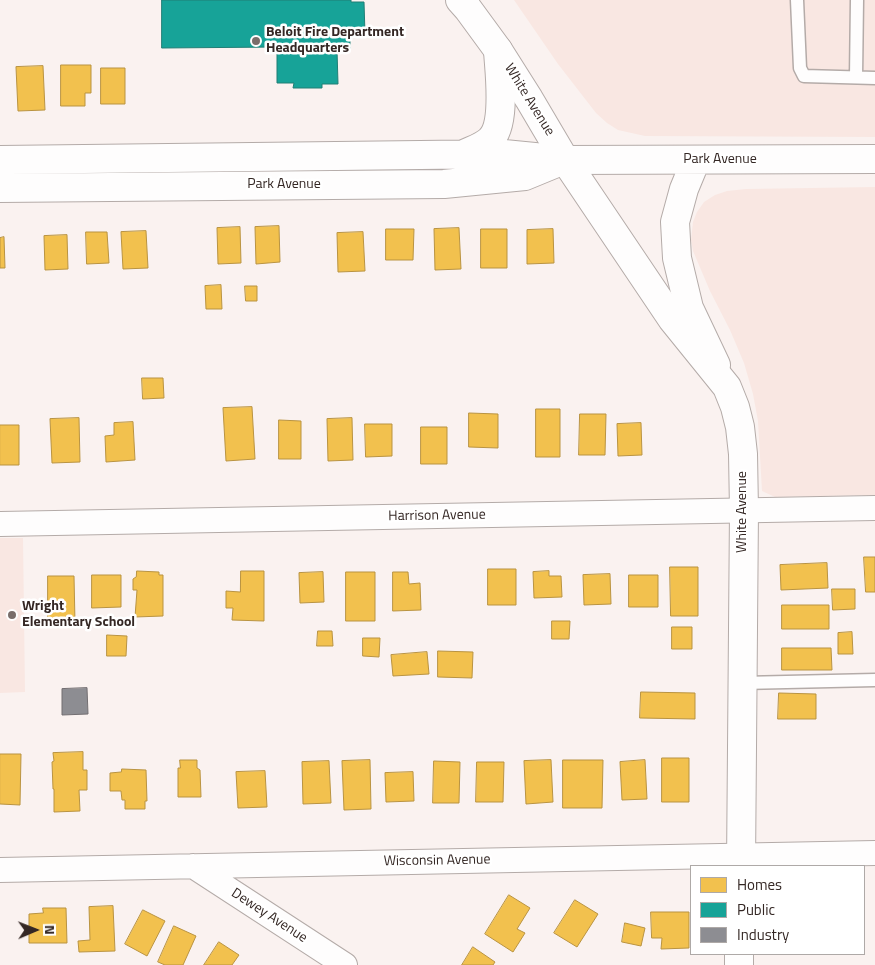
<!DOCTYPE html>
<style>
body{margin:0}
#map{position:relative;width:875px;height:965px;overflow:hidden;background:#faf2f0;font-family:"Titillium Web",sans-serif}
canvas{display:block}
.legend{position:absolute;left:690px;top:865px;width:175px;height:90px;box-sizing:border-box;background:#fff;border:1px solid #aea9a7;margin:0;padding:6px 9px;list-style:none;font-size:15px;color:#342724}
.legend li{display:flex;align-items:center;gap:10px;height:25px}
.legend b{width:25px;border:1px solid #aea9a7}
.north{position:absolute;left:10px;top:905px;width:50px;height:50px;-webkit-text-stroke:4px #fff;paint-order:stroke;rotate:89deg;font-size:14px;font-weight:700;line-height:20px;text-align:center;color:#342724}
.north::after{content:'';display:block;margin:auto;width:18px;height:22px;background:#342724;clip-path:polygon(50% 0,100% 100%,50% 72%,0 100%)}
</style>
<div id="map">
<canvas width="875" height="965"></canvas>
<ul class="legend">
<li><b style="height:14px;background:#f2c14e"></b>Homes</li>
<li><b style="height:14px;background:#17a398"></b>Public</li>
<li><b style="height:14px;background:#8d8d92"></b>Industry</li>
</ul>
<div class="north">N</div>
</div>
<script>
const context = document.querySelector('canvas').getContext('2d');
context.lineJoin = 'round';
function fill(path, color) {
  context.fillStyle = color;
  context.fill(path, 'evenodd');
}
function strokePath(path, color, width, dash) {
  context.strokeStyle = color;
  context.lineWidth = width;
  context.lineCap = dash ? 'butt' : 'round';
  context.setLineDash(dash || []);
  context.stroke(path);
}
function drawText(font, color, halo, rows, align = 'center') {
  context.font = font + ' "Titillium Web",sans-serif';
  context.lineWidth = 5;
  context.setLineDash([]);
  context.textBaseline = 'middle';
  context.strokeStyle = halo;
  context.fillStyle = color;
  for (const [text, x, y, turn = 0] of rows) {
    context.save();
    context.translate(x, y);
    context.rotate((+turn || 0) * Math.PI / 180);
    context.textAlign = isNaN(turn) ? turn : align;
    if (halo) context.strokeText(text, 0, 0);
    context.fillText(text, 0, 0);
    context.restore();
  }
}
const built = new Path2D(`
 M514 0H875V137L645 136 618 130 607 123 596 113 558 64Z
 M875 187V495L775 497 762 491 758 421 753 394 744 363 730 330 710 291 693 251 691 240 693 222 697 212 704 202 715 195 727 191 746 189Z
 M0 538H23L25 692 0 693Z`);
const homes = new Path2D(`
 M61 65H91V93H85V106H61Z
 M43 66 45 110 18 111 16 67Z
 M101 68H125V104H101Z
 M279 226 280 262 256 264 255 227Z
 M240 227 241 263 218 264 217 228Z
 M459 228 461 269 435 270 434 229Z
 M386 229H414L413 260H386Z
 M481 229H507V268H481Z
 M553 229 554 263 527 264V230Z
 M146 231 148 268 123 269 121 232Z
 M86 232H107L109 263 87 264Z
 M363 232 365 271 338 272 337 233Z
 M67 235 68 269 45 270 44 236Z
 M4 237 5 268H0V238Z
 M221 285 222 309H206L205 286Z
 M245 286H257V301H246Z
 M142 378H163L164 398 143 399Z
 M252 407 255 459 226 461 223 408Z
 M536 409H560V457H536Z
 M469 413 498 414V448L469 447Z
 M580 414H606L605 455H579Z
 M79 418 80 462 52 463 50 419Z
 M352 418 353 460 328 461 327 419Z
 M279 420 301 421V459H279Z
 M133 422 135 460 106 462 105 436 114 435V423Z
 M641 423 642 455 618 456 617 424Z
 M365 424H392V456L366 457Z
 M0 425H19V465H0Z
 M421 427H447V464H421Z
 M864 557H875V592H866Z
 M827 563 828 588 781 590 780 565Z
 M670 567H698V616H671Z
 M488 569H516V605H488Z
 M137 571 159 572V575H163V616L135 617 137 590H133V579L136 577Z
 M241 571H264V621L232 620 233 608H226V591L240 592Z
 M549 571V576H561L562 597 534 598 533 572Z
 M323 572 324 602 300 603 299 573Z
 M346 572H375V621H346Z
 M393 572H408L409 584 420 583 421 610 393 611Z
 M610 574 611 604 584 605 583 575Z
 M92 575H121V607L92 608Z
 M629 575H658V607H629Z
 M48 576H74L75 623H48Z
 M832 589H855V609L833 610Z
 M782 605H829V629H782Z
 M552 621H570L569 639H552Z
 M672 627H692V649H672Z
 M318 631H332L333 646H317Z
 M852 632 853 654H838V633Z
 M107 635 127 636 126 656H107Z
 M363 638H380L379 657 363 656Z
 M782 648H831L832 670H782Z
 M438 651 473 652 472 678 438 677Z
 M427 652 429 674 393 676 391 655Z
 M641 692 695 693V719L640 718Z
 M779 693 816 694V719H778Z
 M83 752V770H87V790H79L80 811 54 812V789H53L52 762 54 761 53 753Z
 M0 754H21L20 805 0 804Z
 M662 758H689V802H662Z
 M180 760H197V768L200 770 201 797H178V768H180Z
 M370 760 371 809 344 810 342 761Z
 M551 760 553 802 526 804 524 761Z
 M563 760H603L602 808H563Z
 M645 760 647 799 622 800 620 762Z
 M329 761 331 803 303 804 302 762Z
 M434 761 460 762 459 803H433Z
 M477 762H504L503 802H476Z
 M122 769 146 770 147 801H145V809H125V800H122L121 791H110V773L121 772Z
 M265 771 267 807 238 808 236 772Z
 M413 772 414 801 386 802 385 773Z
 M509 895 530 908 517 929 525 933 513 952 485 934Z
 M575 900 598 914 577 947 554 933Z
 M113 906 115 951 79 952 78 941 90 940 89 907Z
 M43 908H66L67 943H29V914L43 913Z
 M143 910 165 921 147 956 125 944Z
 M651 912H689V948L661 949 662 938H652Z
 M625 923 645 928 641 946 622 942Z
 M174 926 196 936 183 965H165L158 962Z
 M219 942 239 955 232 965H204Z
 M473 947 495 962 493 965H462Z`);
const public = new Path2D(`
 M162 0H351V2H364L365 35H350V50H337L338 84H322V88H293L294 83H277V47L162 48Z`);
const industry = new Path2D(`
 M87 688 88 714 62 715V689Z`);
const lane = new Path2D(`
 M797 0 800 68 804 76 875 78
 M856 77 857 0
 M742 683 875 680`);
const street = new Path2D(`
 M0 524 875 508
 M193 866 345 965
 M0 870 875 853`);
const secondary = new Path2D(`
 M462 155C472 150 483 147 490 140 507 124 499 72 498 50
 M0 160 504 154 565 160 875 159
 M696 160 684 189 675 222 677 258 689 308 716 365
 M0 188 444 184 525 176 559 162`);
const primary = new Path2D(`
 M460 0 468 9 498 50 529 99 565 160 672 319 727 387 735 407 740 427 743 454 744 510 741 866
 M739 965V954`);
const markers = [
 [256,41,5,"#796e6b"],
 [12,615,5,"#796e6b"]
];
const poiNames = [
 ["Beloit Fire Department",266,33],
 ["Headquarters",266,49],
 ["Wright",22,607],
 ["Elementary School",22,623]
];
const streetNames = [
 ["White Avenue",529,100,58],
 ["Park Avenue",720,160],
 ["Park Avenue",284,185],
 ["White Avenue",743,512,-90],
 ["Harrison Avenue",437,516,-1],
 ["Wisconsin Avenue",437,861,-1],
 ["Dewey Avenue",269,916,33]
];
fill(built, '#f9e7e2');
fill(homes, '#f2c14e');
strokePath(homes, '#b99341', 1);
fill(public, '#17a398');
strokePath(public, '#207e75', 1);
fill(industry, '#8d8d92');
strokePath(industry, '#726e71', 1);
strokePath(lane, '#b4aba8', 15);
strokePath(street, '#b4aba8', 26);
strokePath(secondary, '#b4aba8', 30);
strokePath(primary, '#b4aba8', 30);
strokePath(lane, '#fefdfd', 12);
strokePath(street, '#fefdfd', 24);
strokePath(secondary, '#fefdfd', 28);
strokePath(primary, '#fefdfd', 28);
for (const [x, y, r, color] of markers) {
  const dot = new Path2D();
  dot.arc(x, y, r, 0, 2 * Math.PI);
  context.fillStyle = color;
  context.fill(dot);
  strokePath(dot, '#fff', 2);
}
drawText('bold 14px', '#342724', '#fff', poiNames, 'left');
drawText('14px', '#342724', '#fff', streetNames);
</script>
